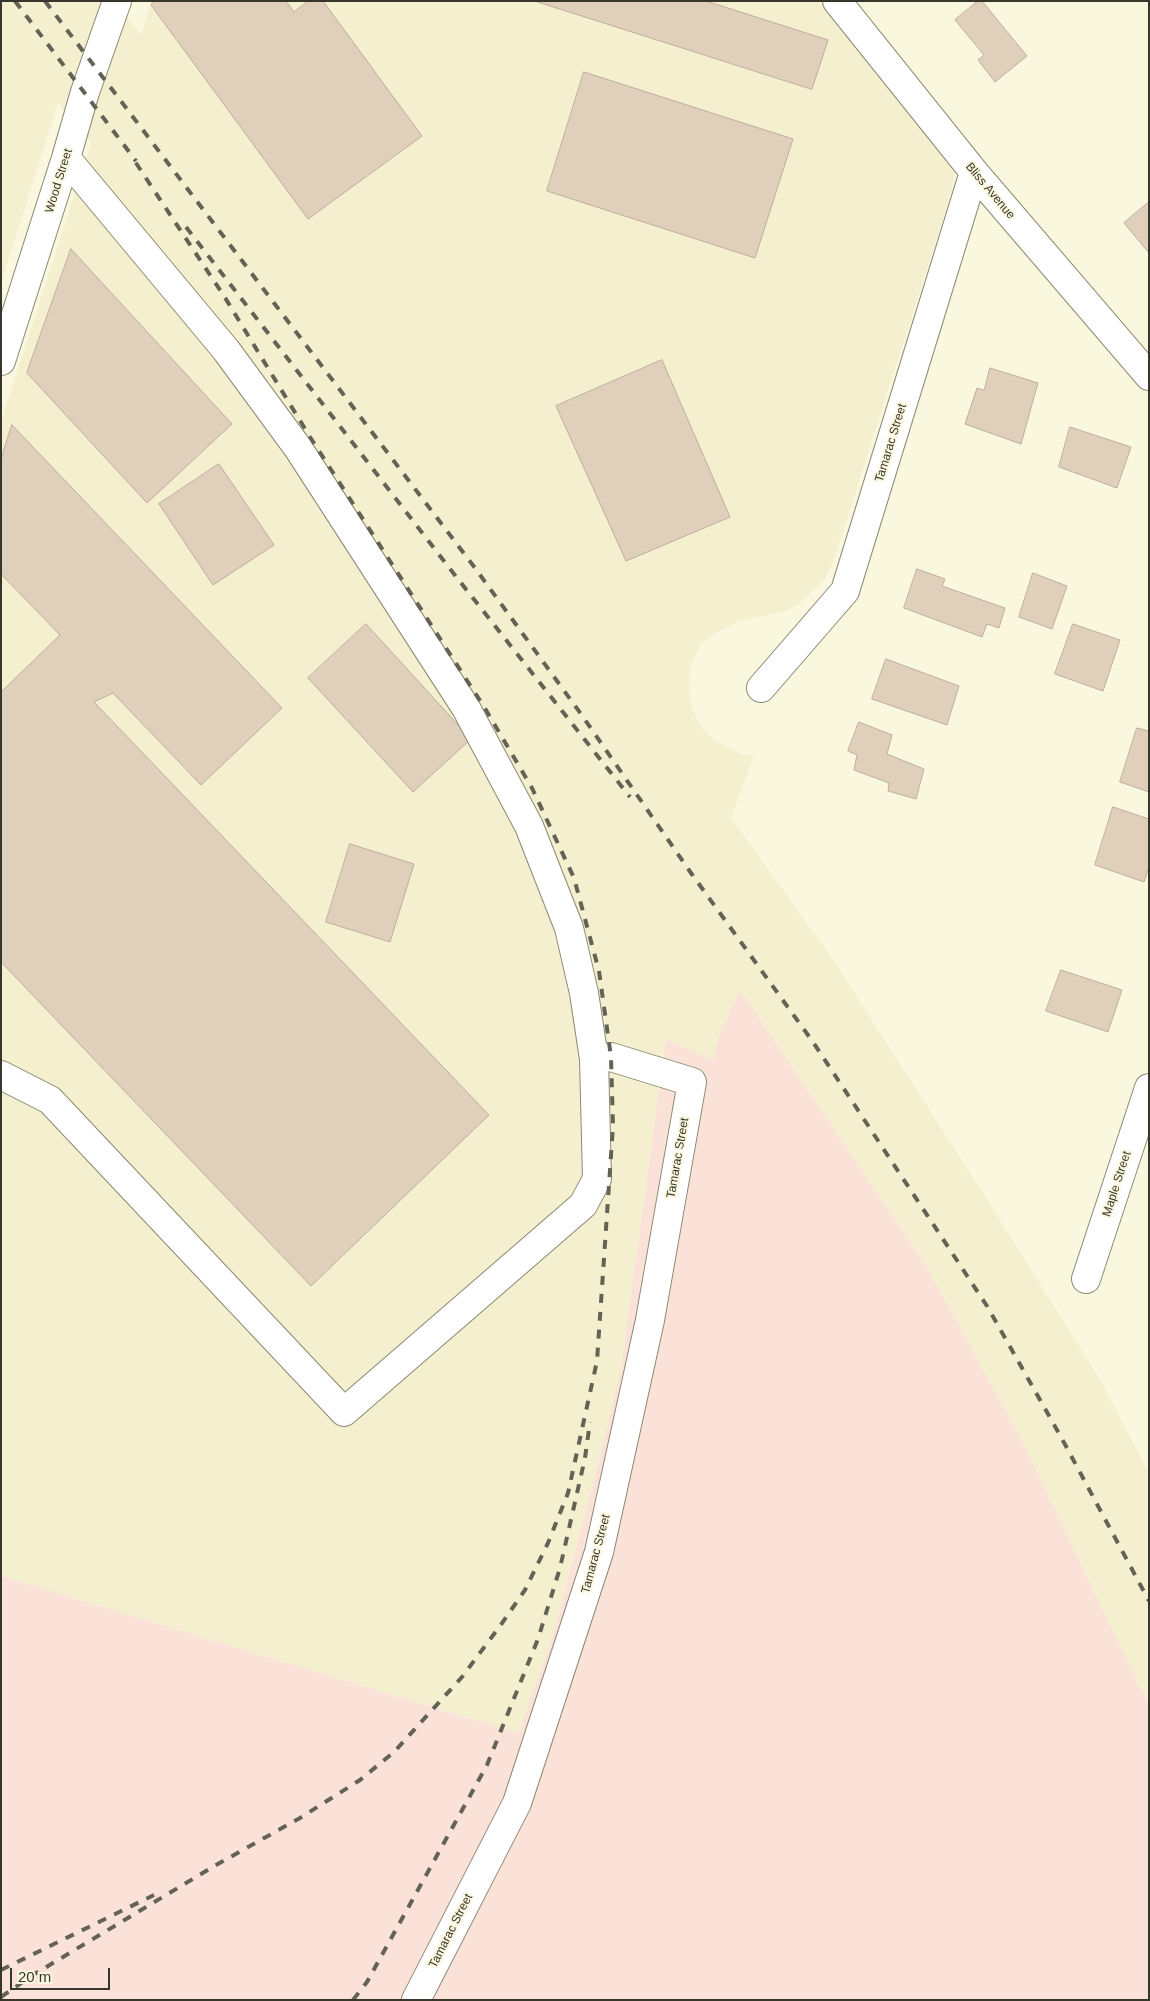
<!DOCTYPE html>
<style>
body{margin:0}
#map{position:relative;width:1150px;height:2001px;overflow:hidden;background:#faf7df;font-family:Arial,sans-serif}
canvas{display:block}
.frame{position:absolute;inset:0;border:2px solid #37362c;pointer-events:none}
.scale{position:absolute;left:10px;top:1968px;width:100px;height:22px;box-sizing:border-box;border:2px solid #37362c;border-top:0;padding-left:6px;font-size:15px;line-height:18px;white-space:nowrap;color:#37362c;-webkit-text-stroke:4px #faf7df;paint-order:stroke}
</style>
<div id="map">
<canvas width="1150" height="2001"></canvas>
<div class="frame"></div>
<div class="scale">20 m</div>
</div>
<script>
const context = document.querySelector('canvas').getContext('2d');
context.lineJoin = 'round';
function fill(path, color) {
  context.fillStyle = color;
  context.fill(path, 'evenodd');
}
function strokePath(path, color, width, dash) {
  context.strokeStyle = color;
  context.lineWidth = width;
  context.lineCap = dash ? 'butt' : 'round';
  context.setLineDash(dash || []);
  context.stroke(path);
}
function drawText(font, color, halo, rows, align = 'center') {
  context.font = font + ' Arial,sans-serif';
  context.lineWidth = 4;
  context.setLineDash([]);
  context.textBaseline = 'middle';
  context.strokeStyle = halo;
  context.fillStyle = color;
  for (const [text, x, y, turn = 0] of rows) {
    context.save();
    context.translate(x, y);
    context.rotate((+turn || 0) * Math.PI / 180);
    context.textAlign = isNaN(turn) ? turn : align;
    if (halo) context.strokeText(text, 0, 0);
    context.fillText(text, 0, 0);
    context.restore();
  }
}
const built = new Path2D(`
 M1 1H113L141 35 152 1H817L821 3 951 163 955 176 945 212 835 557 825 579 799 604 786 611 739 621 715 633 701 644 690 667 689 689 691 705 698 722 713 740 741 754 754 756 731 818 832 958 988 1201 1102 1383 1149 1473V1706L1023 1443 928 1269 740 990 719 1035 713 1062 666 1039 621 1368 598 1465 552 1639 518 1733 1 1576V422L91 143 58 103 1 283Z`);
const green = new Path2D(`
 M740 990 928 1269 1023 1443 1149 1706V2000H1V1576L518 1733 552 1639 598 1465 621 1368 666 1039 713 1061 719 1035Z`);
const building = new Path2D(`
 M155 1H286L294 12 308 1H323L422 136 308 219 151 5Z
 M535 1H706L828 40 812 89Z
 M978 1H982L1027 56 995 82 978 60 984 55 955 20Z
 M584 72 793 139 755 258 547 191Z
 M1149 202V253L1124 223Z
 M71 249 232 424 147 503 27 373Z
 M662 360 730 517 626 561 556 406Z
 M990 368 1038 383 1021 444 965 424 977 388 984 390Z
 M12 425 282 708 201 785 113 693 94 702 489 1115 311 1286 1 962V692L60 635 1 574V459Z
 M1070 427 1131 447 1117 488 1059 467Z
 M219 464 274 545 213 585 159 504Z
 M917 569 945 579 942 586 1005 608 999 628 987 624 982 637 904 608Z
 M1033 573 1067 586 1052 629 1019 617Z
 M366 624 471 739 413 792 308 678Z
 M1073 624 1120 640 1103 691 1055 674Z
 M886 659 959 686 947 725 872 699Z
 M859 722 892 735 887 754 924 769 916 799 888 791 889 783 854 770 857 755 848 751Z
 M1137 728 1149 731V792L1120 782Z
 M1113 807 1149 819V867L1144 882 1095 865Z
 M350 844 414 864 390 942 326 922Z
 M1061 970 1122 990 1108 1032 1046 1011Z`);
const minor = new Path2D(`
 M837 1 974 172 1149 376
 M1 361 66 158 85 92 117 1
 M761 688 845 591 974 172
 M1 1075 50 1100 344 1412 583 1205 597 1179 594 1059 584 993 569 928 529 826 466 708 298 448 226 350 66 158
 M1086 1279 1149 1088
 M416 2000 517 1803 599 1552 650 1320 692 1082 611 1057 594 1059`);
const rail = new Path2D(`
 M15 1 136 161
 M45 1 475 568 581 714 691 873 813 1042 987 1306 1061 1437 1149 1601
 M186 227 454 574 630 797
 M1 1970 154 1895
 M1 1997 33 1975 216 1865 300 1818 360 1780 394 1752 462 1677 500 1626 525 1590 548 1543 568 1493 597 1361 613 1126 611 1057 599 971 574 878 532 788 486 710 310 437 224 296 132 157
 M353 2000 367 1982 487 1765 538 1639 560 1568 585 1458 590 1422`);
const streetNames = [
 ["Wood Street",59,181,-73],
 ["Bliss Avenue",990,191,50],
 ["Tamarac Street",891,443,-73],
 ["Tamarac Street",678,1158,-80],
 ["Maple Street",1117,1184,-72],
 ["Tamarac Street",596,1554,-75],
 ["Tamarac Street",451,1931,-63]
];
fill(built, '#f3efcf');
fill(green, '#fae2d8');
fill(building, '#e0cfbb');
strokePath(building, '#beae9b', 1);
strokePath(minor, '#8c8973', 30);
strokePath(minor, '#fff', 28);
strokePath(rail, '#646255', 4, [9, 9]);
drawText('12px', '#37362c', '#faf7df', streetNames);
</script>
